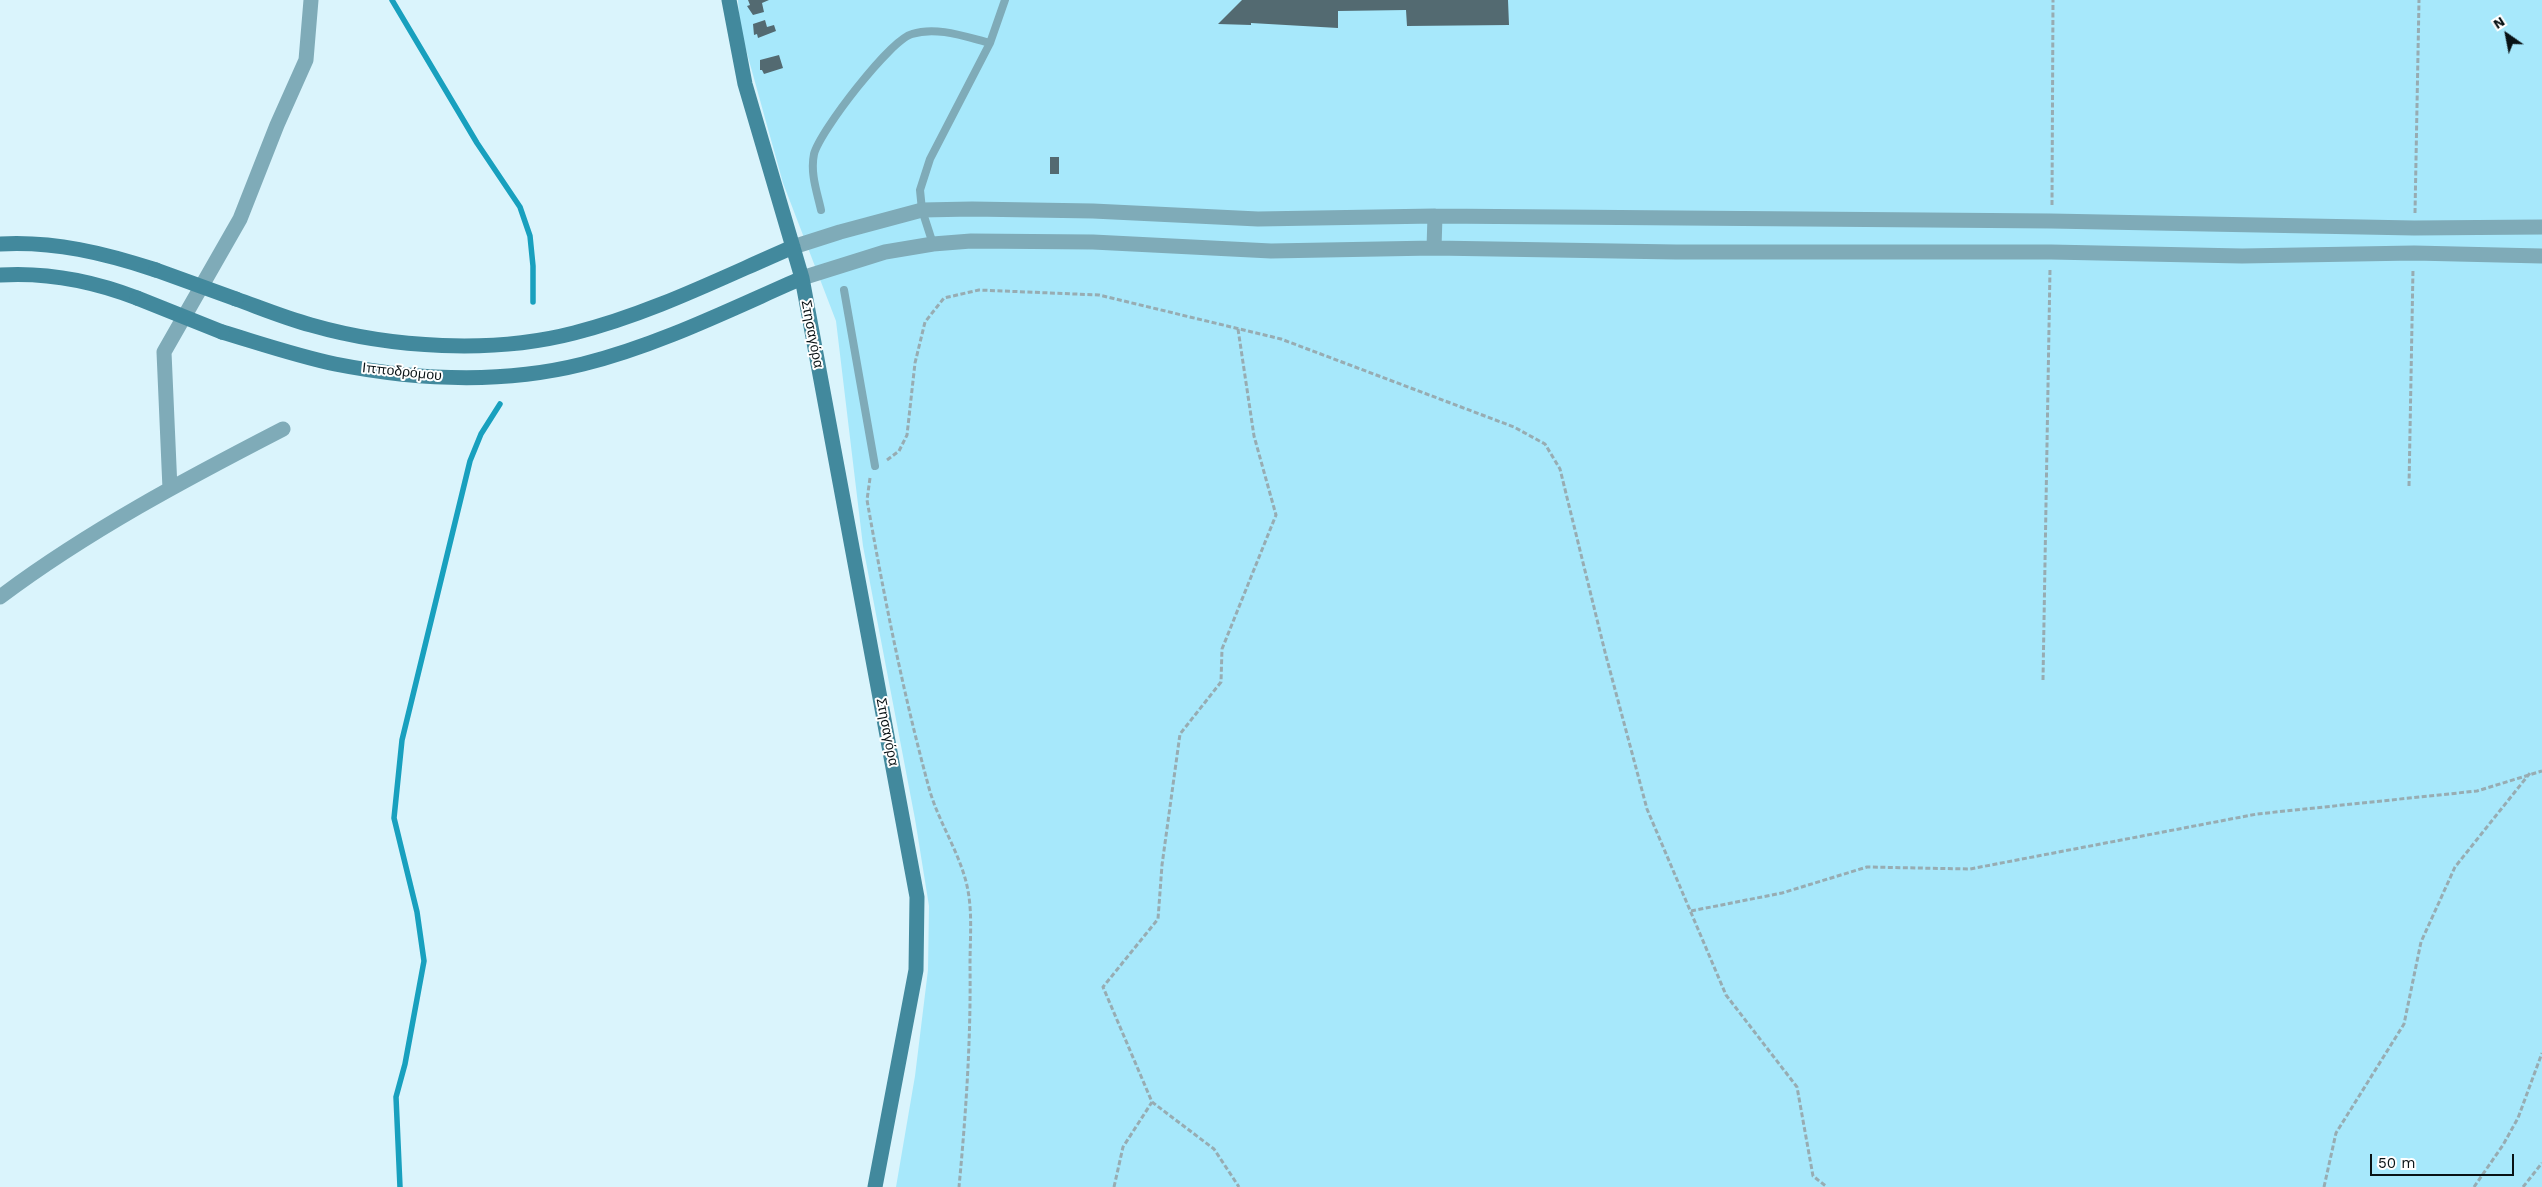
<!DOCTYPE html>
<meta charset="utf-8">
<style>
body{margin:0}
#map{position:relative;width:2542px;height:1187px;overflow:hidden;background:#daf4fc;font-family:"Work Sans",sans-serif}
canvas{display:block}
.north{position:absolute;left:2482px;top:10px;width:50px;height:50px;-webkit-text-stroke:4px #fff;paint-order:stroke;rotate:327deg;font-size:14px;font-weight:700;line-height:20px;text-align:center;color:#091215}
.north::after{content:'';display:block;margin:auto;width:18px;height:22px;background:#091215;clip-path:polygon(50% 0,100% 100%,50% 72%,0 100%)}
.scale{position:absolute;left:2370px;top:1154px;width:144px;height:22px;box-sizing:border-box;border:2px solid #091215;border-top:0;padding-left:6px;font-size:15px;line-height:18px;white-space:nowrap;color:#091215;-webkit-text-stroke:4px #fff;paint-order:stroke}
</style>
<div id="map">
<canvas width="2542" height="1187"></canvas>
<div class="north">N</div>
<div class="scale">50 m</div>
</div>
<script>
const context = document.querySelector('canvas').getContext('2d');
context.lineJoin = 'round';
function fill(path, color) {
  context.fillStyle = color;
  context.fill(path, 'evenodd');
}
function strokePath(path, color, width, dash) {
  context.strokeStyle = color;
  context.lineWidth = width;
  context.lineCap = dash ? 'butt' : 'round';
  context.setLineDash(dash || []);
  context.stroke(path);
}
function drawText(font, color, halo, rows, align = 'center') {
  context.font = font + ' "Work Sans",sans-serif';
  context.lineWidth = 4;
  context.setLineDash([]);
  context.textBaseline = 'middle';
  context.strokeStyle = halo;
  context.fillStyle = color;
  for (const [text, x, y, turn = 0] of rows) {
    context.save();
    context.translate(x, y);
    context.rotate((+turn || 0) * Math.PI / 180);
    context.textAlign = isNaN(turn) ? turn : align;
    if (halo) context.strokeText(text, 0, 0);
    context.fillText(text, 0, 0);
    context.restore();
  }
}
const green = new Path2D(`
 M738 0H2542V1187H896L915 1076 928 970 929 906 915 819 863 546 836 321 783 183 740 28Z`);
const stream = new Path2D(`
 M392 0 477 143 520 207 530 236 533 266V302
 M400 1187 396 1097 405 1064 424 961 417 912 394 818 402 740 470 461 481 434 500 404`);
const building = new Path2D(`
 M748 0H769L762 3 764 12 753 15 747 6 750 5Z
 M1242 0H1508L1509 25 1407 26 1406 10 1338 11V28L1251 23V25L1218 24Z
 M765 20 767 27 774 25 776 31 758 38 757 34 754 35 753 24Z
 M779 55 783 68 764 74 762 70H760V60Z
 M1050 157H1059V174H1050Z`);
const path = new Path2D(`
 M2052 205 2053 0
 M2415 213 2419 0
 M1238 329 1254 436 1276 515 1222 649 1221 682 1180 734 1162 865 1158 919 1103 987 1152 1102 1214 1149 1239 1187
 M887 460 899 451 907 435 915 363 925 322 944 298 979 290 1099 295 1281 339 1514 427 1545 444 1560 469 1605 652 1647 809 1726 995 1797 1087 1813 1176 1827 1187
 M870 478 867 500C884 596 903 693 929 788 939 825 964 858 969 897 972 919 970 942 970 965 971 1039 966 1113 959 1187
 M2409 486 2413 269
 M2043 680 2050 269
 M1691 911 1782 893 1867 867 1970 869 2257 814 2477 791 2542 771
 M1114 1187 1123 1147 1152 1102
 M2324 1187 2336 1133 2404 1024 2421 942 2455 867 2530 773
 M2474 1187 2503 1145 2518 1118 2542 1053
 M2523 1187 2542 1163`);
const lane = new Path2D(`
 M821 210C817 192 810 173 814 154 820 131 890 40 912 34 937 26 966 37 990 43
 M933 244 922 210 920 190 930 159 990 43 1005 0
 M844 290 875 466`);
const street = new Path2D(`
 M793 247 840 232 922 210 972 209 1093 211 1258 219 1435 216 2051 221 2414 228 2542 227
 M1434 248 1435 216
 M802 278 885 252 933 244 971 241 1093 242 1271 251 1434 248 1676 252H2051L2242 256 2414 253 2542 256
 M170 489 164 352 240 219 277 125 306 60 311 0
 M0 597C88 531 186 479 283 429`);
const secondary = new Path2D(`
 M729 0 745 84 802 278 917 897 916 970 875 1187
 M0 244C55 241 104 253 156 270
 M0 275C48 272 93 281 137 298
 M236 299C261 308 285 318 311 325 391 348 493 354 574 333 650 314 721 278 793 247
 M222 332C259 343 297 356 335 364 416 380 503 384 583 364 659 345 731 309 802 278`);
const secondaryBridge = new Path2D(`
 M156 270 236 299
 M137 298 222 332`);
const streetNames = [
 ["Στησαγόρα",812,334,79],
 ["Ιπποδρόμου",402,372,6],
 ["Στησαγόρα",887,732,79]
];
fill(green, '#a7e8fb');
strokePath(stream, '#18a0be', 5.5);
fill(building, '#536a71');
strokePath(path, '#97acb2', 3, [5, 2.5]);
strokePath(lane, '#7fabb8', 8);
strokePath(street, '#7fabb8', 15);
strokePath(secondary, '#42899d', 15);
strokePath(secondaryBridge, '#42899d', 15);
drawText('14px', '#091215', '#fff', streetNames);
</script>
